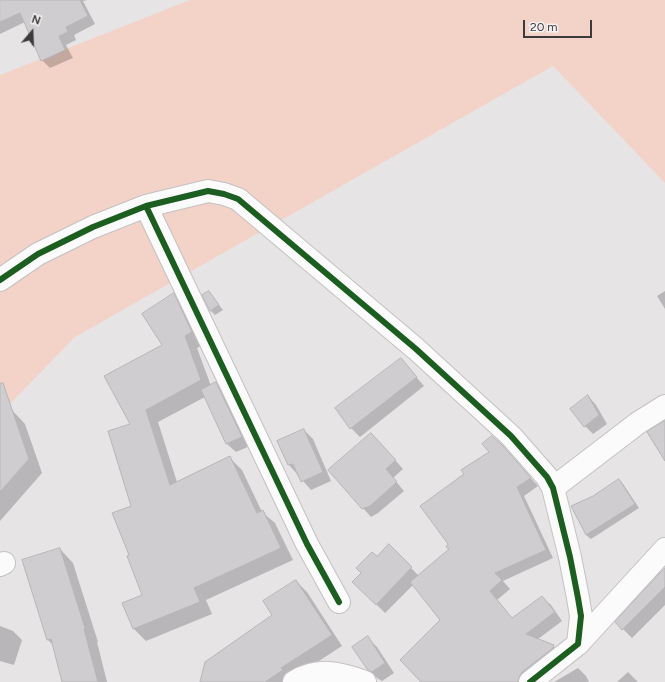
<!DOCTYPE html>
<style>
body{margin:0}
#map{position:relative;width:665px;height:682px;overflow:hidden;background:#e7e4e6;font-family:Figtree,sans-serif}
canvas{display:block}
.north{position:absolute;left:12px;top:12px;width:40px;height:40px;-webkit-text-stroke:3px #f5f1f3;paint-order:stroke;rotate:19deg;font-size:11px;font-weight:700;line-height:16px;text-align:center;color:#3c3b3c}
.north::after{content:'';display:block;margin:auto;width:14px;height:18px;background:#3c3b3c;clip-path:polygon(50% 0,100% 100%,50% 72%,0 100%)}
.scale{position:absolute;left:523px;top:20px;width:69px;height:18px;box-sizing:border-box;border:2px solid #3c3b3c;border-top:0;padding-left:5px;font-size:12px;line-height:14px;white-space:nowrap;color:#3c3b3c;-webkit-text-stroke:3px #f5f1f3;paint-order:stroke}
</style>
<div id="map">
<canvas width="665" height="682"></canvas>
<div class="north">N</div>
<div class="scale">20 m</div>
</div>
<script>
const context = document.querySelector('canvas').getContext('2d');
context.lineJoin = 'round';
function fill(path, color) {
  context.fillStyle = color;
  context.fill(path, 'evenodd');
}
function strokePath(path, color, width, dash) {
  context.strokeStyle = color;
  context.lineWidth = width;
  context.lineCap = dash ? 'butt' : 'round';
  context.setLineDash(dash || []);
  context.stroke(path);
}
const green = new Path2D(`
 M190 0H665V183L553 66 75 337 0 414V75Z`);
const shadow = new Path2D(`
 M0 0H88L83 1 95 24 74 35 76 40 66 45 73 58 50 68 42 60 25 22 0 34Z
 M665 291V309L657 296Z
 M209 292 223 310 215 315 211 311 204 296Z
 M174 295 186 307 204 344 197 348 211 386 216 384 225 392 250 446 236 452 227 444 205 397 158 422 177 482 229 457 242 470 262 512 275 523 293 560 206 600 212 614 146 641 134 629 124 604 144 596 132 506 131 424 164 345Z
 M401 359 424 386 360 437 351 428Z
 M588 396 596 405 607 424 593 434 585 426Z
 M12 410 25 424 42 473 0 521V423Z
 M304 430 313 439 331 481 311 490 289 465Z
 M379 442 403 469 393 478 404 491 378 513 371 517 329 470Z
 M501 445 538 486 524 496 553 558 503 581 510 589 497 600 512 619 542 597 551 605 562 621 538 639 553 646 562 654 530 682H423L441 620 413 585 385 613 354 582 389 546 419 576 450 549Z
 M619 480 623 484 639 508 591 539 586 535 573 507 593 497Z
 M60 549 73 563 98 642H97L107 682H63L54 646 48 640Z
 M665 571V605L632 638 616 622Z
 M296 581 307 592 342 646 291 679V682H201L273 615Z
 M0 626 13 631 22 640 14 665 0 661Z
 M367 637 377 647 394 673 382 681 377 678 368 669Z
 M578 668 586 676 589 682H554Z
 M628 672 638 682H617Z`);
const building = new Path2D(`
 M0 0H80L88 16 66 27 68 32 59 36 65 50 41 61 20 13 0 22Z
 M209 291 219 305 210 311 202 295Z
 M174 293 192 332 185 336 201 380 146 410 170 485 230 456 257 513 263 510 281 548 194 588 200 602 133 629 122 603 142 595 127 556 129 555 112 513 131 506 108 431 130 424 104 376 162 345 142 314Z
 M401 358 417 377 350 429 335 408Z
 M216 382 242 437 226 444 201 390Z
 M3 383 29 459 0 492V384Z
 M588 395 599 415 584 427 570 409Z
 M665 421V461L647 432Z
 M304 429 323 472 301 482 293 464 288 465 277 441Z
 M371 433 396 460 386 469 397 482 370 506 362 509 328 470Z
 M492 436 502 445 531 478 517 487 546 550 495 573 502 580 490 591 512 618 542 596 555 612 526 634 554 645 553 648 522 672 519 677 518 682H421L400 660 440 620 410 582 449 549 446 547 448 544 420 506 464 474 461 470 489 452 482 444Z
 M619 479 635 504 586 535 571 506 593 496Z
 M389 544 412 567 376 605 352 582 361 573 356 568 372 552 377 556Z
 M60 548 85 628 84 629 98 682H62L51 639 47 640 22 560Z
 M665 568V587L622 630 615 622Z
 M296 580 332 635 281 668 283 670 265 682H200L205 662 272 615 263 601Z
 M368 636 385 663 372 672 367 669 352 647Z`);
const minor = new Path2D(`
 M146 206 307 544 339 602
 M0 280 38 254 93 227 146 206 208 191 224 194 238 199 416 349 511 436 547 477 553 488 570 557 578 598 581 616 578 644 530 682
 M553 488 638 423 665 406
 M0 565 4 563
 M578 644 665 549
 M294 682C317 667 341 673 365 682`);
const cycleway = new Path2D(`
 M146 206 307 544 339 602
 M0 280 38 254 93 227 146 206 208 191 224 194 238 199 416 349 511 436 547 477 553 488 570 557 578 598 581 616 578 644 530 682`);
fill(green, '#f3d3c7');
fill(shadow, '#0003');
fill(building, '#cfcdcf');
strokePath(building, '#b7b5b7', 1);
strokePath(minor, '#c3c1c2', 24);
strokePath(minor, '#fbfbfb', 22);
strokePath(cycleway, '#1b5e20', 6);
</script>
